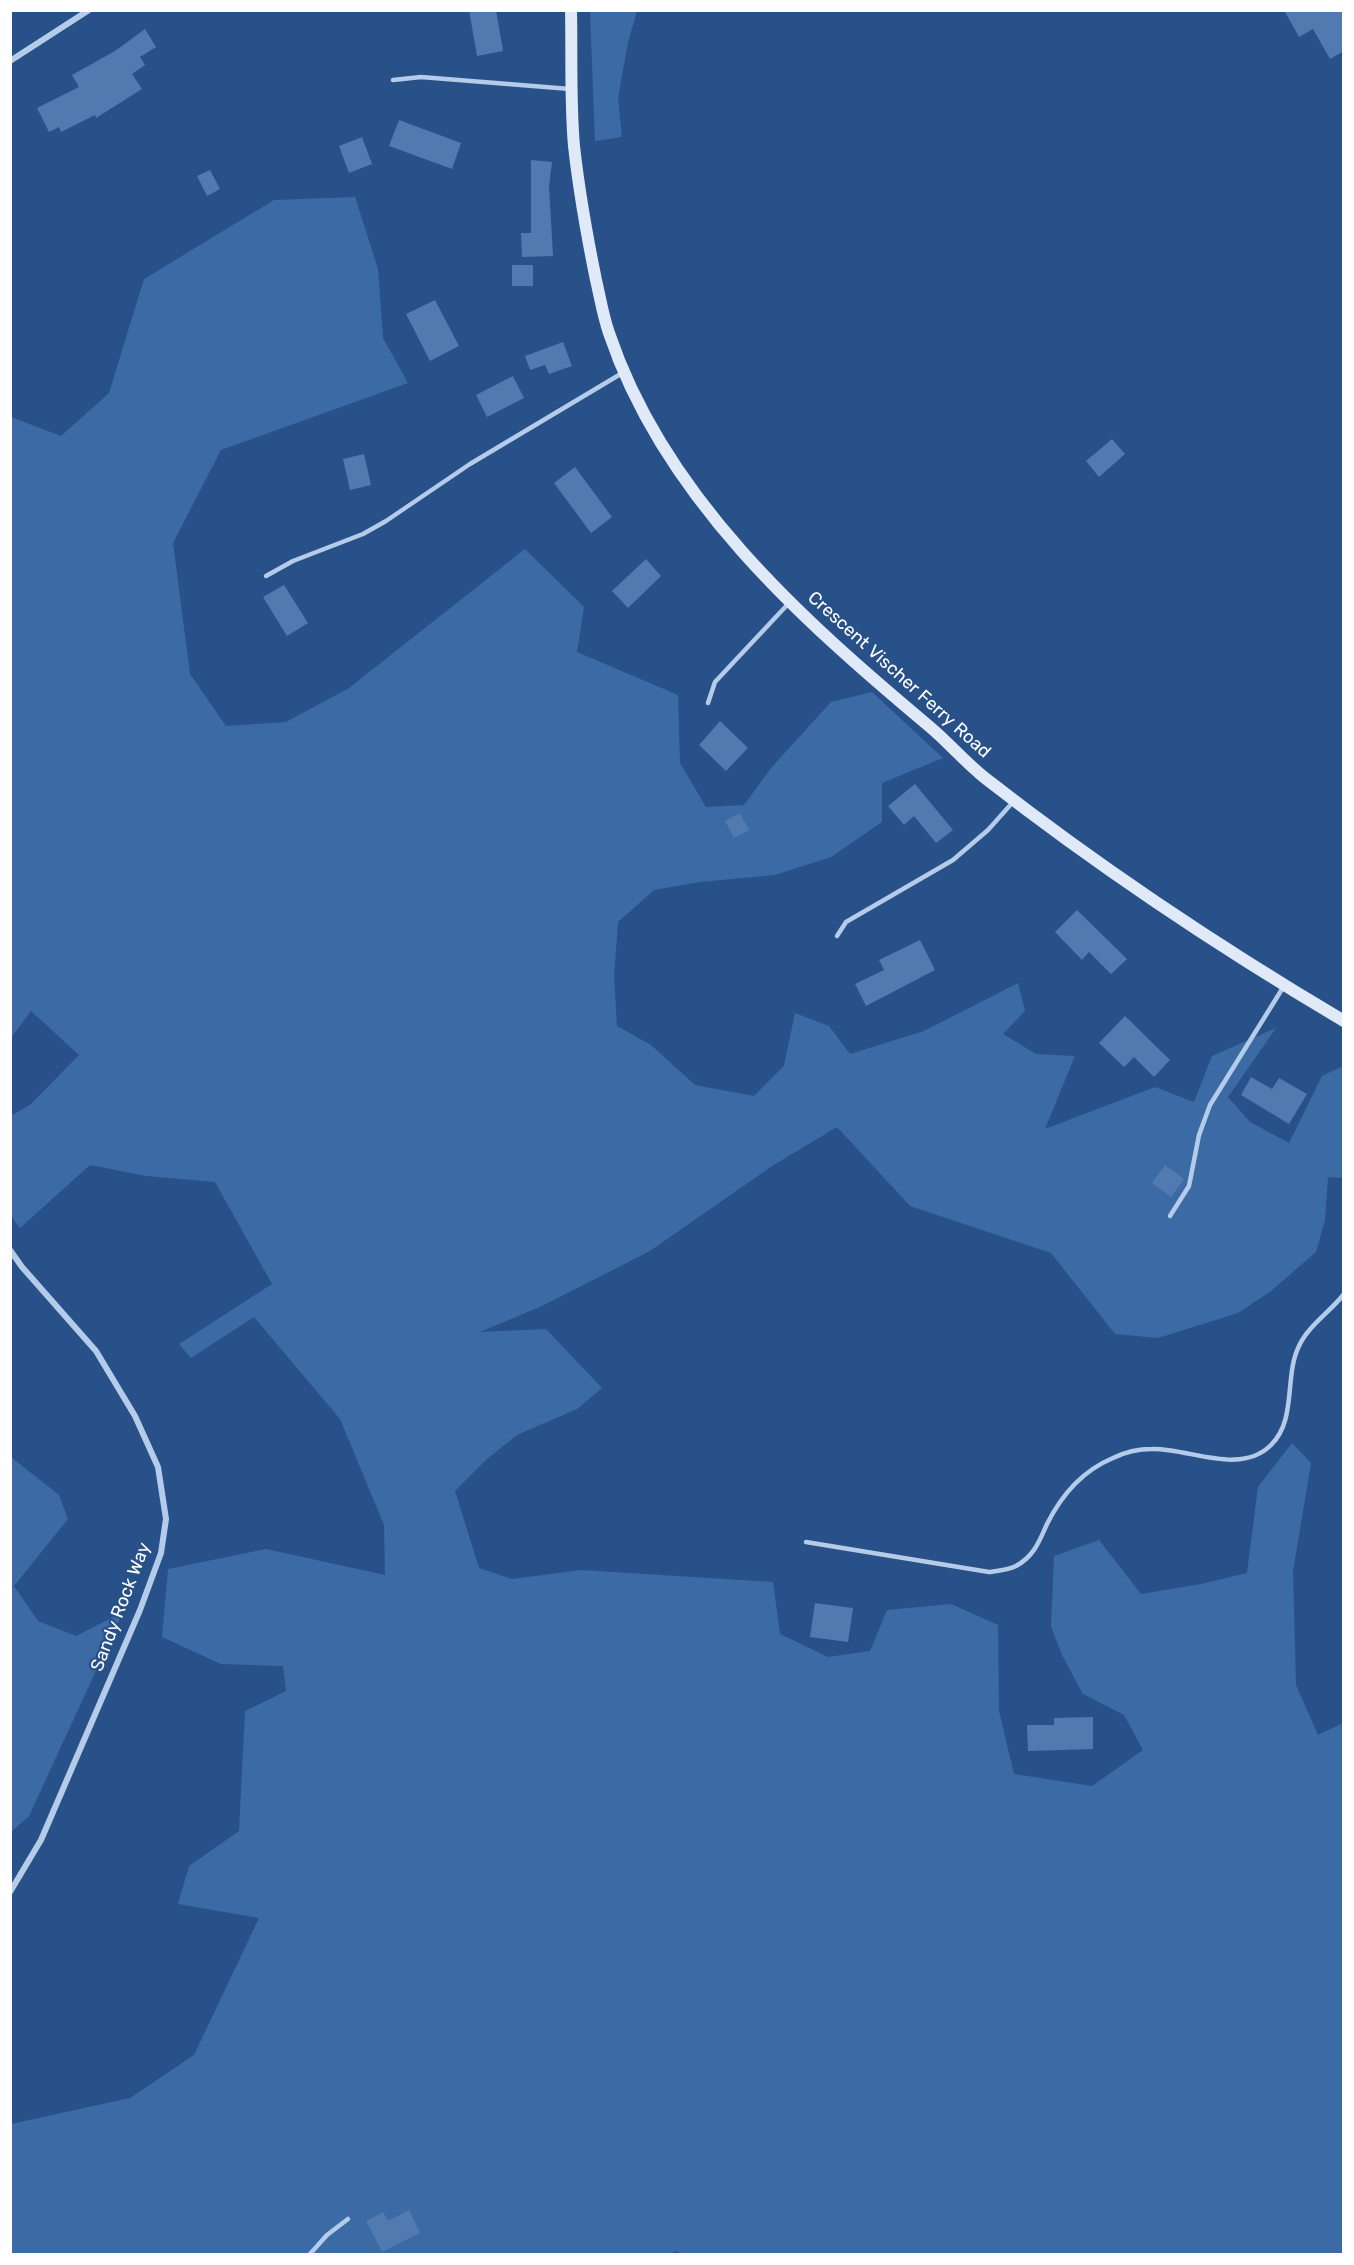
<!DOCTYPE html>
<style>
body{margin:0}
#map{position:relative;width:1354px;height:2265px;overflow:hidden;background:#285189;font-family:Rubik,sans-serif}
canvas{display:block}
.frame{position:absolute;inset:0;border:12px solid #fff;pointer-events:none}
</style>
<div id="map">
<canvas width="1354" height="2265"></canvas>
<div class="frame"></div>
</div>
<script>
const context = document.querySelector('canvas').getContext('2d');
context.lineJoin = 'round';
function fill(path, color) {
  context.fillStyle = color;
  context.fill(path, 'evenodd');
}
function strokePath(path, color, width, dash) {
  context.strokeStyle = color;
  context.lineWidth = width;
  context.lineCap = dash ? 'butt' : 'round';
  context.setLineDash(dash || []);
  context.stroke(path);
}
function drawText(font, color, halo, rows, align = 'center') {
  context.font = font + ' Rubik,sans-serif';
  context.lineWidth = 4.5;
  context.setLineDash([]);
  context.textBaseline = 'middle';
  context.strokeStyle = halo;
  context.fillStyle = color;
  for (const [text, x, y, turn = 0] of rows) {
    context.save();
    context.translate(x, y);
    context.rotate((+turn || 0) * Math.PI / 180);
    context.textAlign = isNaN(turn) ? turn : align;
    if (halo) context.strokeText(text, 0, 0);
    context.fillText(text, 0, 0);
    context.restore();
  }
}
const green = new Path2D(`
 M590 11H637L628 42 618 98 622 137 595 141Z
 M355 197 378 269 383 338 408 383 221 450 173 543 190 674 226 726 286 722 349 688 525 549 584 607 577 652 678 695 680 763 706 807 744 805 771 768 831 702 872 692 943 758 882 783V822L831 857 775 875 700 882 654 890 618 922 614 977 617 1026 651 1045 695 1085 754 1096 784 1066 795 1013 829 1026 850 1054 924 1031 1018 983 1025 1011 1003 1034 1036 1054 1075 1056 1045 1129 1155 1087 1194 1102 1212 1056 1276 1028 1228 1097 1250 1122 1289 1143 1322 1076 1343 1066V1178L1328 1177 1325 1220 1316 1252 1271 1291 1238 1313 1158 1338 1115 1334 1051 1253 910 1206 837 1127 772 1166 650 1251 542 1306 480 1332 546 1329 602 1388 577 1409 517 1435 486 1460 455 1491 479 1568 512 1579 581 1570 773 1582 780 1634 828 1657 870 1651 887 1610 951 1604 998 1625 999 1711 1014 1774 1092 1786 1143 1750 1124 1715 1083 1694 1062 1655 1051 1627 1054 1556 1099 1540 1141 1594 1201 1584 1247 1573 1258 1487 1292 1443 1311 1463 1293 1571 1296 1685 1318 1735 1343 1723V2254H682L675 2251 672 2254H11V2124L130 2098 194 2055 259 1918 178 1904 189 1866 239 1831 245 1711 286 1691 283 1666 221 1664 162 1637 168 1569 266 1549 385 1575 384 1525 340 1419 254 1317 191 1358 179 1344 272 1284 215 1182 146 1176 90 1165 20 1228 11 1216V1116L31 1104 79 1055 31 1011 11 1038V417L61 436 109 393 144 279 274 200Z
 M11 1457 59 1495 68 1519 14 1586 38 1621 76 1636 123 1612 29 1816 11 1832Z`);
const building = new Path2D(`
 M469 10H496L503 51 477 56Z
 M1284 10H1344V51L1330 59 1313 29 1299 37Z
 M145 29 156 47 140 57 145 65 132 74 142 89 96 118 95 115 61 132 59 127 49 132 37 108 79 87 72 75 115 51Z
 M399 120 461 143 452 169 389 146Z
 M362 137 372 164 349 173 339 146Z
 M531 160 552 162 549 186 553 256 522 257 521 233H531Z
 M210 170 220 189 207 196 197 176Z
 M512 265H533V286H512Z
 M435 300 459 346 430 361 406 314Z
 M563 342 572 366 549 374 545 365 530 370 525 356Z
 M513 376 524 398 487 417 476 395Z
 M1112 439 1125 454 1099 477 1086 461Z
 M364 454 371 485 350 490 343 459Z
 M575 467 612 517 591 533 554 483Z
 M646 559 661 576 628 608 612 591Z
 M284 585 308 623 287 636 263 597Z
 M720 721 748 748 726 771 699 745Z
 M915 784 953 830 936 843 914 816 904 825 888 806Z
 M740 813 749 830 734 838 725 821Z
 M1077 910 1127 959 1111 974 1089 952 1082 960 1055 932Z
 M920 940 935 970 866 1006 855 984 884 970 879 960Z
 M1125 1016 1170 1060 1154 1077 1134 1057 1124 1067 1099 1043Z
 M1251 1077 1272 1089 1279 1078 1307 1094 1289 1124 1241 1095Z
 M1165 1165 1184 1179 1171 1197 1152 1183Z
 M815 1603 853 1608 848 1642 810 1637Z
 M1093 1717V1749L1028 1751 1027 1725H1054V1718Z
 M409 2210 420 2233 382 2252 366 2221 383 2212 388 2221Z`);
const lane = new Path2D(`
 M393 80 421 77 570 89
 M266 576 293 561 363 534 386 521 470 464 624 372
 M708 703 715 682 789 603
 M837 936 846 922 953 860 988 830 1013 802
 M1170 1216 1189 1186 1199 1135 1210 1105 1284 986
 M806 1542 989 1572C998 1571 1008 1570 1016 1566 1034 1556 1039 1542 1047 1524 1062 1494 1082 1471 1113 1458 1125 1452 1139 1449 1152 1449 1189 1448 1240 1476 1271 1445 1297 1420 1284 1376 1299 1346 1308 1326 1330 1312 1344 1294
 M310 2254 327 2235 348 2219`);
const street = new Path2D(`
 M10 61 89 10
 M10 1250 22 1267 96 1351 135 1416 158 1467 166 1519 161 1553 140 1610 41 1840 10 1892`);
const secondary = new Path2D(`
 M571 10C572 55 570 101 574 146 579 191 587 236 596 280 600 297 603 316 609 333 664 497 801 619 930 727 949 743 965 762 985 778 1099 867 1219 947 1344 1021`);
const streetNames = [
 ["Crescent Vischer Ferry Road",899,675,42],
 ["Sandy Rock Way",121,1607,-69]
];
fill(green, '#3c6aa5');
fill(building, '#507ab0');
strokePath(lane, '#b4cce9', 4.5);
strokePath(street, '#b4cce9', 6);
strokePath(secondary, '#dfe9f8', 12);
drawText('18px', '#fff', '#285189', streetNames);
</script>
